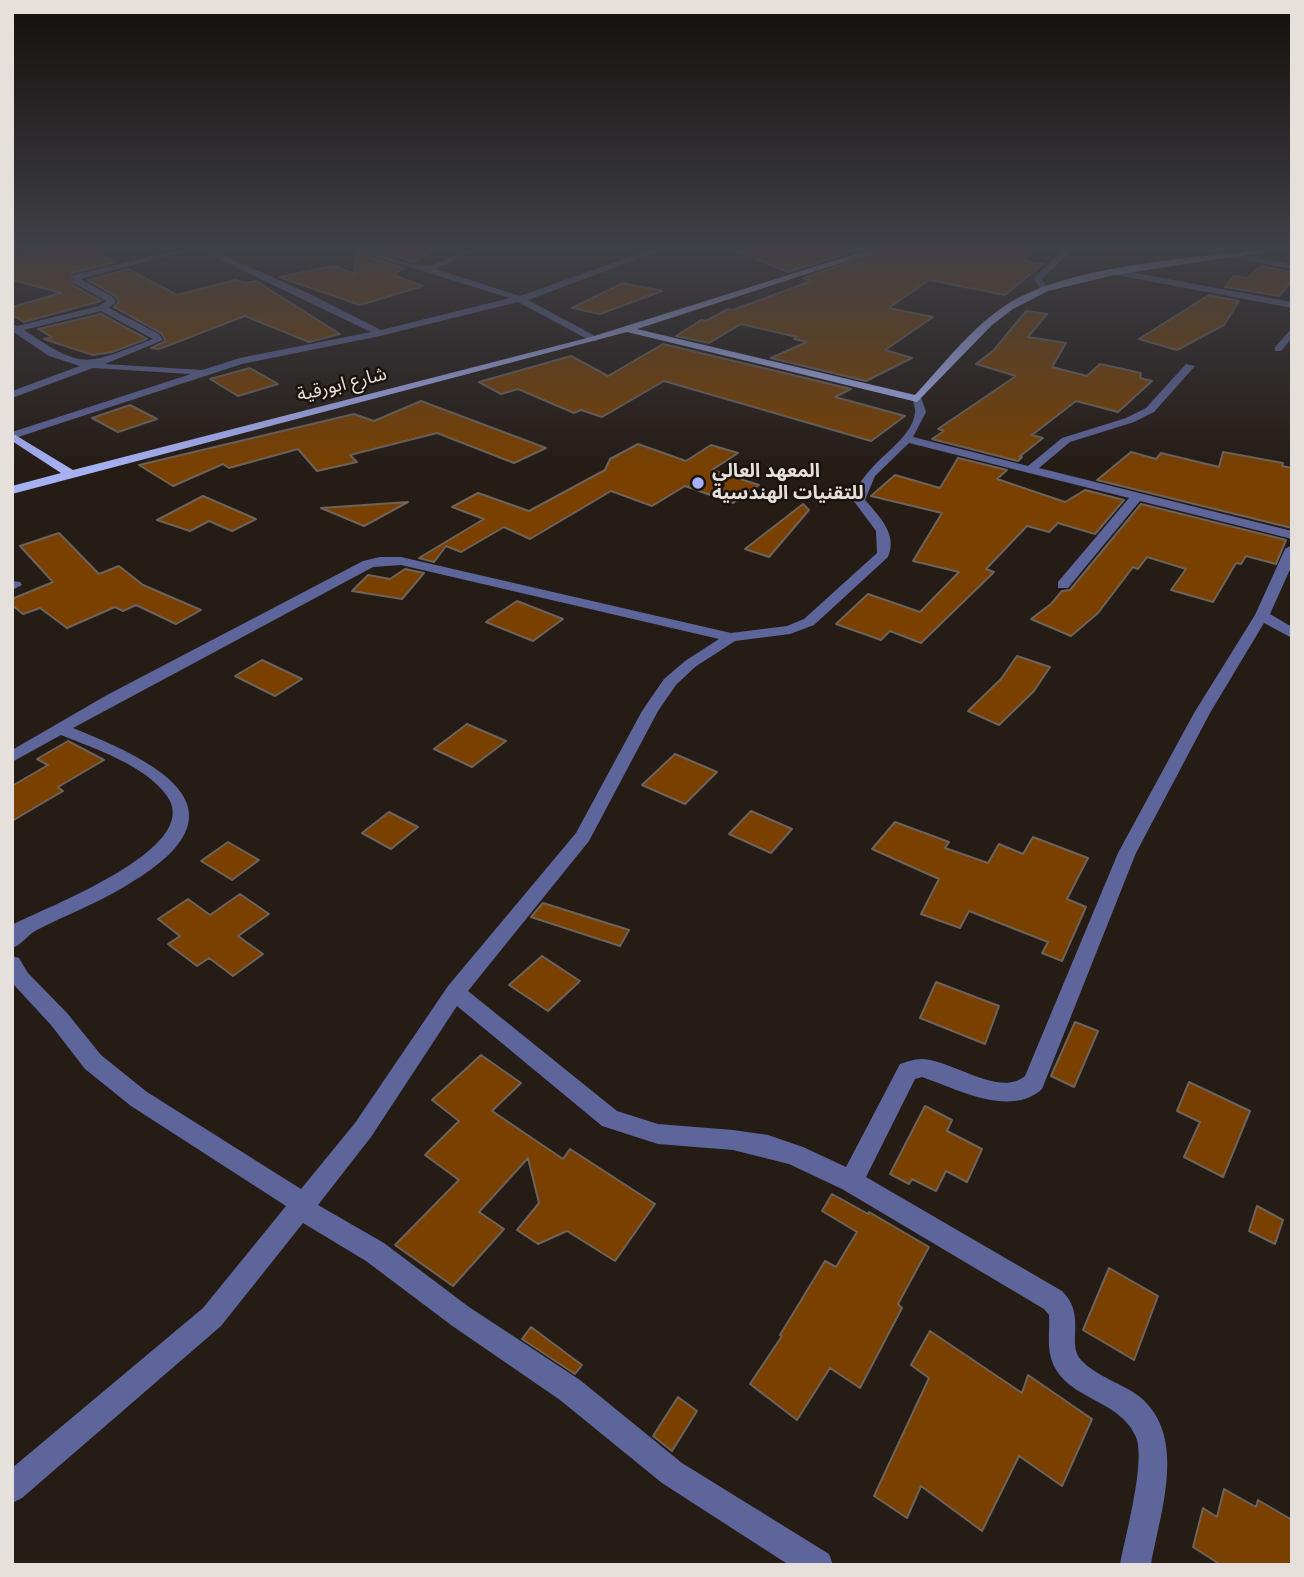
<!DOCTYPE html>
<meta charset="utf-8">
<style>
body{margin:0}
#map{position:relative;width:1304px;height:1577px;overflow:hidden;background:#251c16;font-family:"Space Grotesk",sans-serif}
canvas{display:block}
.frame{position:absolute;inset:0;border:14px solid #e6e0dc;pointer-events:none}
</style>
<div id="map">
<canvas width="1304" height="1577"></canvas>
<div class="frame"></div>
</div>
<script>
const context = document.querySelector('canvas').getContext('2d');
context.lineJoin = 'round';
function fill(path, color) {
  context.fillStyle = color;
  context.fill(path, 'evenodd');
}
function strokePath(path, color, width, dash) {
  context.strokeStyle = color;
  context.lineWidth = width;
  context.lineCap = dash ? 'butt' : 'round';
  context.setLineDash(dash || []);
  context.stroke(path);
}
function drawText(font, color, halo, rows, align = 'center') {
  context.font = font + ' "Space Grotesk","Noto Sans Arabic",sans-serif';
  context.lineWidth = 5;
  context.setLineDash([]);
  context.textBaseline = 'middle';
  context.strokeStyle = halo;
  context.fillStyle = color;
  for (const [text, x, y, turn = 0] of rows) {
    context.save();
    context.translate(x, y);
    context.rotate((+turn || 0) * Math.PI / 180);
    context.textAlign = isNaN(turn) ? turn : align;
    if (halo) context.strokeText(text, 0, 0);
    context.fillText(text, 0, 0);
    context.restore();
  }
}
const building = new Path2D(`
 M62 249H90L115 262 72 273 73 285 101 301 24 322 12 315V307L61 293 12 280V258Z
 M372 249H435L414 262Z
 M732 249H862L788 272Z
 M886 249H1033L1024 261 1043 264 1005 295 929 280 889 308 933 317 885 350 912 358 866 381 771 358 807 342 794 339 797 337 741 324 709 343 676 336 701 320 706 321 728 309 733 310 811 281 803 278Z
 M356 253 404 268 393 275 423 286 360 305 279 277 334 266 355 274Z
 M1261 266 1292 272V281L1279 296 1225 287 1234 276 1247 278Z
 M128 269 177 295 235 280 245 283 256 281 340 334 309 342 245 316 159 349 151 348 166 341 161 333 114 307 119 302 115 296 88 280Z
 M623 283 662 291 600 314 572 308Z
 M1209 295 1239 301 1224 325 1177 350 1139 339Z
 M1026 311 1047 314 1028 337 1066 343 1052 367 1087 376 1100 364 1141 373 1140 378 1152 381 1118 412 1076 401 1032 435 1043 438 1019 457H1022L1018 461 932 439 944 431 938 429 1016 376 976 364 994 350Z
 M101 314 147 339 112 352 93 355 44 339 52 337 38 329Z
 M663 344 851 389 835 397 905 416 871 441 664 381 602 417 581 410 574 413 518 389 501 394 479 382 571 356 608 376Z
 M250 368 278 384 238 396 210 379Z
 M421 401 546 448 514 463 437 433 350 455 357 462 317 471 298 449 229 468 223 464 173 486 139 465 354 414 374 421Z
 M130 405 157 419 118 432 92 418Z
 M638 444 686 461 711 445 738 453 712 470 759 485 733 503 685 486 652 506 611 491 530 539 504 527 461 552 446 546 434 562 419 558 484 519 452 507 478 493 529 511 605 470 610 459Z
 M1131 452 1156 459 1161 453 1219 467 1223 452 1283 463 1282 466 1292 468V528L1097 480Z
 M958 458 1007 470 997 479 1065 502 1085 490 1124 500 1095 534 1058 523 1049 532 1027 526 986 569 994 572 921 643 890 631 881 640 836 624 868 594 920 612 959 572 913 561 942 513 871 496 895 475 940 488Z
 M203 496 256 519 232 531 209 521 190 531 157 520Z
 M408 502 364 526 321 508Z
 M803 504 809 510 769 557 745 549Z
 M1141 504 1286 540 1276 564 1246 556 1241 564 1236 563 1213 602 1171 590 1186 569 1147 557 1138 569 1133 567 1098 613 1071 636 1031 619 1051 604 1062 591 1070 590Z
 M59 533 99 574 119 566 143 585 201 610 176 624 136 605 123 611 115 607 67 628 40 608 23 614 12 605V599L53 582 20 546Z
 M405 569 424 573 402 599 352 591 368 575 390 579Z
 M517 601 563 619 533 641 486 622Z
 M1017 656 1050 667 1034 691 999 725 968 711 1001 679Z
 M262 660 302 679 275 696 235 676Z
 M467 724 506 741 472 767 434 749Z
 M68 741 104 760 58 787 63 791 12 821V786L48 765 37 759Z
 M675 754 717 772 685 804 642 785Z
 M751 811 792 829 771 853 729 834Z
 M389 812 418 827 391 849 362 833Z
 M895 822 949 842 945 848 988 863 999 844 1023 854 1033 837 1088 858 1067 899 1086 907 1062 961 1042 953 1048 942 969 911 960 928 921 914 939 879 872 849Z
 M228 842 259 860 232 880 201 861Z
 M240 894 269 914 238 936 263 954 233 976 209 958 197 966 168 944 180 936 158 919 188 899 210 915Z
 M543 903 629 930 620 946 531 917Z
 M542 956 580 981 548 1011 509 985Z
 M936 982 999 1006 985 1044 920 1018Z
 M1075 1022 1098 1031 1074 1087 1051 1076Z
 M481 1055 521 1083 492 1111 563 1159 570 1149 655 1204 615 1261 567 1231 538 1244 517 1230 539 1203 528 1158 479 1212 504 1229 453 1286 395 1245 459 1180 425 1155 459 1121 432 1100Z
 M1189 1082 1250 1111 1223 1177 1184 1157 1200 1122 1177 1111Z
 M925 1106 952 1120 947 1131 982 1149 967 1182 946 1171 936 1191 912 1179 909 1184 890 1174Z
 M832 1194 868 1214 869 1212 929 1247 898 1304 902 1308 860 1388 830 1368 797 1420 750 1384 782 1336 780 1335 825 1261 836 1267 857 1232 822 1211Z
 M1257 1206 1283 1220 1275 1244 1249 1231Z
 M1109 1268 1158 1296 1134 1360 1083 1330Z
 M531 1327 582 1365 575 1374 522 1339Z
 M930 1331 1022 1393 1028 1375 1092 1419 1062 1486 1019 1456 982 1531 921 1486 907 1518 874 1496 929 1378 911 1365Z
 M678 1397 697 1411 672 1451 653 1436Z
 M1224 1489 1256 1507 1258 1500 1292 1520V1565H1221L1193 1547 1203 1508 1217 1517Z`);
const minor = new Path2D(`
 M12 249H22L12 253Z
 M180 249H195L81 279 113 297 116 302 109 308 159 334 163 340 105 364 202 370 240 358 371 332 198 249H209L308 293 381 330 510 298 351 249C377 249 401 265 426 266 441 266 458 249 477 249L436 269 520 296 652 249H664L528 300 597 337V341H591L518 302 380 336 242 364 12 439V432L191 374 93 368 12 398V391L80 366 49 356 12 331V324L17 326 99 306 106 301 74 283V275ZM101 311 153 339C86 364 86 372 24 330Z
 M1064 249H1073L1044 277 1042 280 1049 289 1042 291 1034 280 1036 276Z
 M1188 249H1207L1292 264V269Z
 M1114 269 1292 302V308L1111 274Z
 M1292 328V338L1281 351H1275V347Z
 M1186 364 1195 366 1154 412 1134 422 1070 442 1039 468 1292 531V539L1140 501 1068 588H1058V582L1129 498 909 443 875 476 865 500C879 516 898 534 888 557L814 625 790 634 735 641 695 667 676 685 658 711 589 841 468 991 617 1111 658 1124 733 1130 768 1135 803 1147 846 1167 900 1064C906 1062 915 1059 921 1059 951 1059 999 1098 1025 1076L1118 853 1194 713 1255 615 1285 549 1292 545V565L1270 614 1292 627V638L1264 623 1210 713 1136 853 1042 1089C1010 1118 957 1089 922 1077L915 1079 866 1177 1062 1291C1087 1315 1066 1343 1081 1360 1097 1377 1122 1383 1140 1397 1188 1437 1160 1513 1151 1565H1120C1125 1537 1146 1462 1136 1437 1120 1398 1063 1400 1051 1358 1047 1344 1050 1329 1049 1315L1044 1309 842 1189 789 1164 733 1150 658 1144 602 1126 457 1006 371 1137 318 1205 384 1243 469 1307 580 1380 682 1463 829 1554 833 1565H789L662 1483 560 1400 451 1325 366 1261 303 1223 221 1326 22 1498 12 1503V1468L203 1308 286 1206 131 1106 85 1069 51 1025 14 985 12 956 19 958 28 973 67 1013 101 1055 147 1092 301 1189 355 1123 448 986 576 833 642 711 664 679 685 661 719 639 401 565 373 567 73 728C163 764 255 812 124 887 96 904 66 915 37 930 27 935 22 945 12 948V925C43 908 205 849 167 796 145 765 95 749 61 735L12 762V750L107 695 363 561 380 557H401L731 633 787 626 804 619 877 553 876 531 853 500C861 463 913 443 915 412 916 407 912 402 913 397H921L926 412 913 437 1028 466 1062 438 1126 418 1146 408Z
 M12 581 20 582 22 585 12 590Z`);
const major = new Path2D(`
 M871 249H884L637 329 915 395C943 365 971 328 1006 305 1071 264 1185 260 1261 249H1284L1114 275 1048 291 1013 309 992 325 917 402 627 332 12 494V486L61 473 12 441V433L73 470 591 337Z`);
const markers = [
 [698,483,7,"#a5b1fc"]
];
const farStreetnames = [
 ["شارع ابورقية",342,385,-14]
];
const farPoinames = [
 ["المعهد العالي",712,472],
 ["للتقنيات الهندسية",712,494]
];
fill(building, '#794000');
strokePath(building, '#6d635b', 2);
fill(minor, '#5d659a');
fill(major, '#a6b1f4');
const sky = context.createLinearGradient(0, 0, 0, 470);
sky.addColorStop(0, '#140f0c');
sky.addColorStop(0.53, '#404047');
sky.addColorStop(1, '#40404700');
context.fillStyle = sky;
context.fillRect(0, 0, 1304, 470);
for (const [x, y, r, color] of markers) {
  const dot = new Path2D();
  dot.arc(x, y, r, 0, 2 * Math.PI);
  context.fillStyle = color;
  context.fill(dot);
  strokePath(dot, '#1b130d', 2.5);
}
drawText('19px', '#e6e0dc', '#1b130d', farStreetnames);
drawText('bold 19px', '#e6e0dc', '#1b130d', farPoinames, 'left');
</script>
